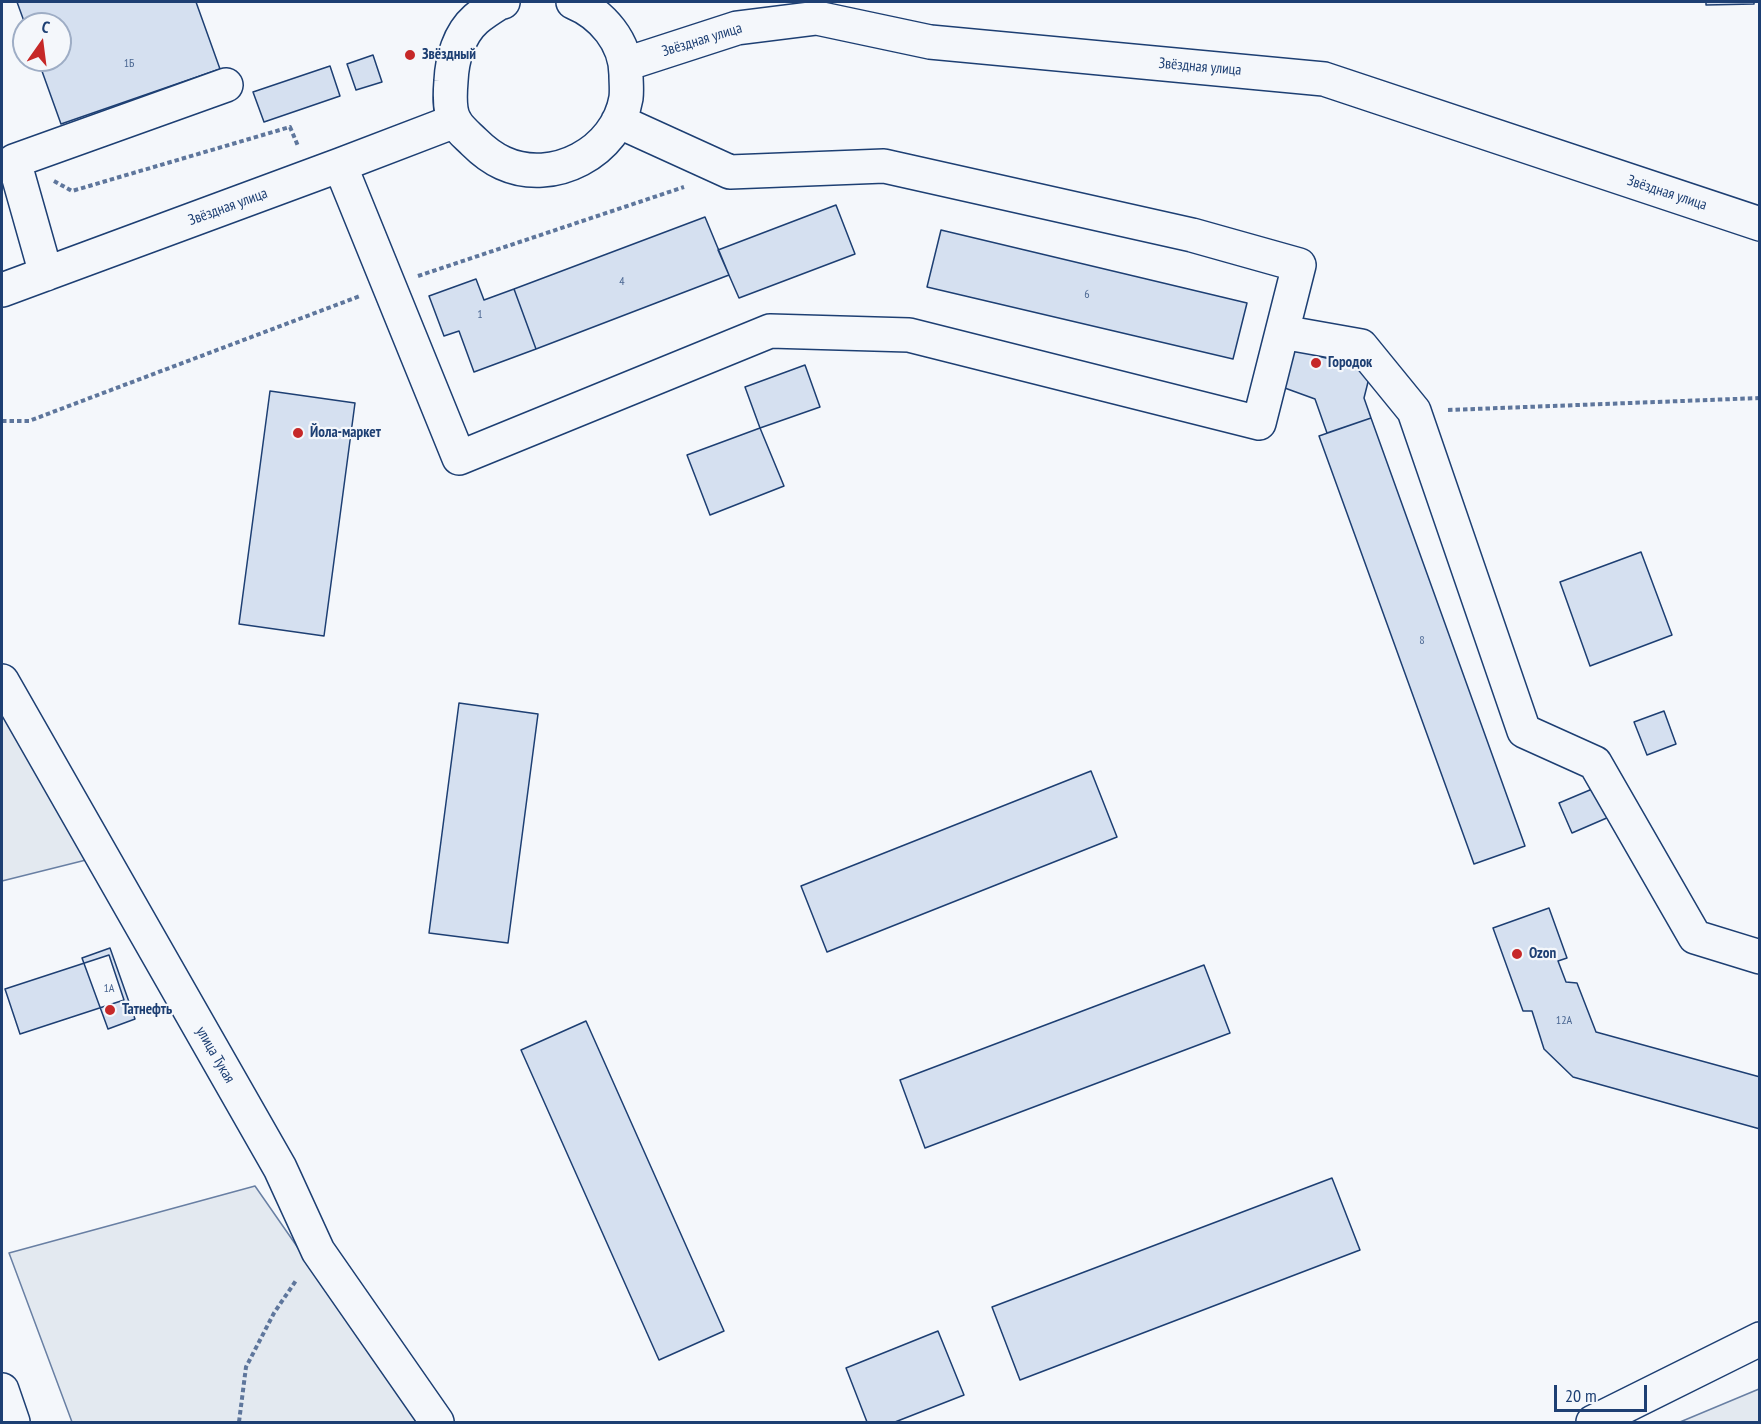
<!DOCTYPE html>
<meta charset="utf-8">
<style>
body{margin:0}
#map{position:relative;width:1761px;height:1424px;overflow:hidden;background:#f4f7fb;font-family:"PT Sans Narrow",sans-serif}
canvas{display:block}
.frame{position:absolute;inset:0;border:3px solid #1d3f73;pointer-events:none}
.north{position:absolute;left:12px;top:12px;width:60px;height:60px;box-sizing:border-box;background:#f4f7fb;border:2px solid #9eadc5;border-radius:50%;rotate:14deg;font-size:16px;font-weight:700;line-height:24px;text-align:center;color:#1d3f73}
.north::after{content:'';display:block;margin:auto;width:21px;height:27px;background:#c62828;clip-path:polygon(50% 0,100% 100%,50% 72%,0 100%)}
.scale{position:absolute;left:1554px;top:1385px;width:93px;height:27px;box-sizing:border-box;border:3px solid #1d3f73;border-top:0;padding-left:8px;font-size:18px;line-height:21px;white-space:nowrap;color:#1d3f73;-webkit-text-stroke:4px #f4f7fb;paint-order:stroke}
</style>
<div id="map">
<canvas width="1761" height="1424"></canvas>
<div class="frame"></div>
<div class="north">С</div>
<div class="scale">20 m</div>
</div>
<script>
const context = document.querySelector('canvas').getContext('2d');
context.lineJoin = 'round';
function fill(path, color) {
  context.fillStyle = color;
  context.fill(path, 'evenodd');
}
function strokePath(path, color, width, dash) {
  context.strokeStyle = color;
  context.lineWidth = width;
  context.lineCap = dash ? 'butt' : 'round';
  context.setLineDash(dash || []);
  context.stroke(path);
}
function drawText(font, color, halo, rows, align = 'center') {
  context.font = font + ' "PT Sans Narrow",sans-serif';
  context.lineWidth = 4.5;
  context.setLineDash([]);
  context.textBaseline = 'middle';
  context.strokeStyle = halo;
  context.fillStyle = color;
  for (const [text, x, y, turn = 0] of rows) {
    context.save();
    context.translate(x, y);
    context.rotate((+turn || 0) * Math.PI / 180);
    context.textAlign = isNaN(turn) ? turn : align;
    if (halo) context.strokeText(text, 0, 0);
    context.fillText(text, 0, 0);
    context.restore();
  }
}
const green = new Path2D(`
 M2 714 90 859 2 881Z
 M255 1186 419 1422H72L9 1253Z
 M1759 1389V1422H1680Z`);
const building = new Path2D(`
 M17 2H196L220 69 61 124 38 60H60V24H25Z
 M1706 2H1754V4L1706 5Z
 M373 55 382 82 356 90 347 64Z
 M330 66 340 96 264 122 253 92Z
 M836 205 855 254 739 298 718 250Z
 M705 217 729 275 536 349 514 289Z
 M941 230 1247 303 1233 359 927 287Z
 M476 279 484 300 514 289 536 349 474 372 459 331 444 336 429 296Z
 M1292 349 1371 370 1364 398 1371 418 1327 433 1315 399 1282 387Z
 M805 365 820 407 760 428 745 387Z
 M270 391 355 403 324 636 239 624Z
 M1371 418 1525 846 1474 864 1319 436Z
 M760 428 784 486 710 515 687 455Z
 M1641 552 1672 635 1590 666 1560 582Z
 M459 703 538 714 508 943 429 933Z
 M1664 711 1676 744 1647 755 1634 722Z
 M1091 771 1117 837 827 952 801 886Z
 M1597 787 1609 817 1572 833 1559 803Z
 M1549 908 1567 958 1558 961 1566 982 1577 983 1596 1032 1760 1077V1129L1573 1077 1544 1049 1532 1011H1523L1493 928Z
 M110 948 135 1019 108 1029 82 958Z
 M109 955 124 1000 20 1034 5 989Z
 M1204 965 1230 1033 925 1148 900 1080Z
 M586 1021 724 1331 659 1360 521 1050Z
 M1332 1178 1360 1250 1020 1380 992 1307Z
 M938 1331 964 1395 895 1422H867L846 1368Z`);
const path = new Path2D(`
 M54 181 72 191 290 127 298 146
 M418 276 684 187
 M1448 410 1760 398
 M2 421H29L360 296
 M239 1422 246 1367 274 1313 297 1279`);
const minor = new Path2D(`
 M503 2 499 3C491 8 483 13 476 19 459 34 452 59 451 81 450 93 449 111 455 121 459 129 468 136 474 142 482 150 492 158 503 163 553 186 617 152 626 98 627 90 626 82 626 75 626 42 602 14 573 2
 M626 64 737 28 817 18 930 42 1324 79 1760 224
 M340 165 459 458 770 331 909 335 1259 423 1299 265 1192 235 884 166 730 172 618 121
 M46 274 14 161 226 85
 M2 290 340 165 455 121
 M1282 332 1361 346 1414 411 1524 731 1595 763 1695 937 1760 957
 M2 681 280 1168 318 1251 437 1422
 M1593 1422 1760 1339`);
const major = new Path2D(`
 M2 1390 13 1422`);
const markers = [
 [410,55,6,"#c62828"],
 [1316,363,6,"#c62828"],
 [298,433,6,"#c62828"],
 [1517,954,6,"#c62828"],
 [110,1010,6,"#c62828"]
];
const numberNames = [
 ["1Б",129,64],
 ["4",622,282],
 ["6",1087,295],
 ["1",480,315],
 ["8",1422,641],
 ["1А",109,989],
 ["12А",1564,1021]
];
const streetNames = [
 ["Звёздная улица",702,40,-17],
 ["Звёздная улица",1200,67,5],
 ["Звёздная улица",1667,193,18],
 ["Звёздная улица",228,207,-20],
 ["улица Тукая",215,1055,60]
];
const poiNames = [
 ["Звёздный",422,55],
 ["Городок",1328,363],
 ["Йола-маркет",310,433],
 ["Ozon",1529,954],
 ["Татнефть",122,1010]
];
fill(green, '#e3e9f0');
strokePath(green, '#687fa3', 1.5);
fill(building, '#d5e0f0');
strokePath(building, '#1d3f73', 1.5);
strokePath(minor, '#1d3f73', 36);
strokePath(major, '#1d3f73', 36);
strokePath(path, '#5e769c', 4, [4.5, 3]);
strokePath(minor, '#f4f7fb', 33);
strokePath(major, '#f4f7fb', 33);
for (const [x, y, r, color] of markers) {
  const dot = new Path2D();
  dot.arc(x, y, r, 0, 2 * Math.PI);
  context.fillStyle = color;
  context.fill(dot);
  strokePath(dot, '#f4f7fb', 2);
}
drawText('12px', '#4b6792', null, numberNames);
drawText('15px', '#1d3f73', '#f4f7fb', streetNames);
drawText('bold 15px', '#1d3f73', '#f4f7fb', poiNames, 'left');
</script>
